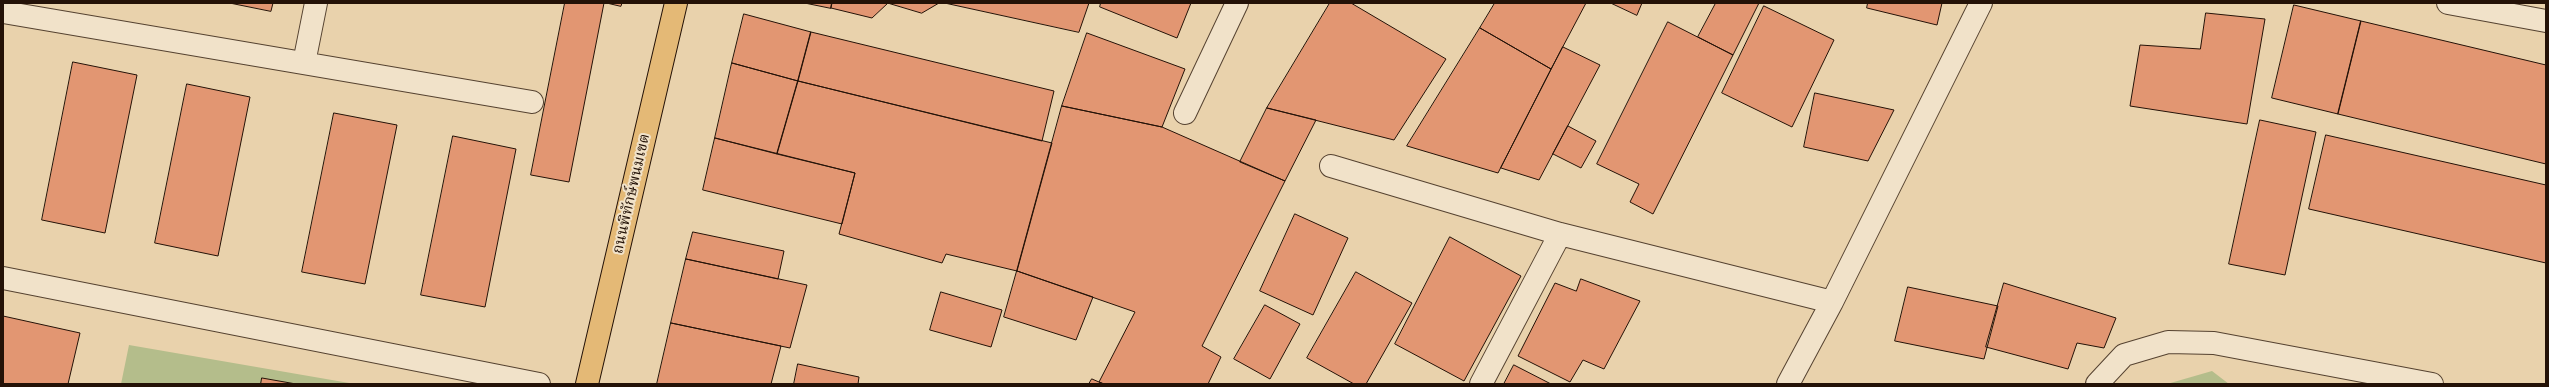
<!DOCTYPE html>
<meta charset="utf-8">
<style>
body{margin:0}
#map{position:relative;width:2549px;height:387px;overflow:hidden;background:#e9d2ac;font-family:"Libre Bodoni",serif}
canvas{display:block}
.frame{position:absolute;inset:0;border:4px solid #241207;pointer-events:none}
</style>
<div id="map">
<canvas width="2549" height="387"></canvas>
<div class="frame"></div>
</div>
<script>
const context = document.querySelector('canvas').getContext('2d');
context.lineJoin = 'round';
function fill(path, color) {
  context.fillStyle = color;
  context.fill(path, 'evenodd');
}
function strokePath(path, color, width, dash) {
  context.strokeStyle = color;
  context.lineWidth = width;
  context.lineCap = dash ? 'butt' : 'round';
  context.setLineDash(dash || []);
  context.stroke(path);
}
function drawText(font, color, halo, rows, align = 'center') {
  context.font = font + ' "Libre Bodoni","Noto Serif Thai",serif';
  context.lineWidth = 4;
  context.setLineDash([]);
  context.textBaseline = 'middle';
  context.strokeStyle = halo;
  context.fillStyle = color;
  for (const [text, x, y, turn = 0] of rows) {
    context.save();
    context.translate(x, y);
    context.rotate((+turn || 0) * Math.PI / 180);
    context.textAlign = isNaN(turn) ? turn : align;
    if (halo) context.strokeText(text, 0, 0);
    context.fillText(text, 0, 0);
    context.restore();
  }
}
const green = new Path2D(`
 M129 345 355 384H121Z
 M2212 371 2229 384H2167Z`);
const building = new Path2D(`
 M230 3H273L271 11Z
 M565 3H604L569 182 531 175Z
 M607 3H622L621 6Z
 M805 3H832L831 8Z
 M832 3H888L872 18 831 8Z
 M888 3H939L922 13Z
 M945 3H1089L1079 32Z
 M1101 3H1191L1177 38 1100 7Z
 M1330 3H1351L1446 59 1394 140 1267 108Z
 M1495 3H1586L1551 69 1480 28Z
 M1611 3H1642L1637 15Z
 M1716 3H1759L1733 55 1698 37Z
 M1868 3H1942L1937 25 1867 8Z
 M2294 5 2361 21 2338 114 2272 98Z
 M1764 6 1834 40 1792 127 1722 93Z
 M2206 13 2265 19 2247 124 2130 106 2140 45 2200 49Z
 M744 14 811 32 798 81 732 63Z
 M2361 21 2546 65V164L2338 114Z
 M1668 22 1733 55 1653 214 1630 202 1639 184 1597 164Z
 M1480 28 1551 69 1498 173 1407 146Z
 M811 32 1054 91 1042 141 798 81Z
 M1087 33 1185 69 1162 127 1062 106Z
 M1563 47 1600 65 1539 180 1501 168Z
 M73 62 137 75 105 233 42 220Z
 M732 63 798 81 777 154 715 138Z
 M798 81 1052 143 1017 271 946 254 942 263 839 234 855 173 777 154Z
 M187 84 250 97 218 256 155 243Z
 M1815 93 1894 110 1868 161 1804 147Z
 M1062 106 1162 127 1285 181 1202 346 1221 357 1208 384H1104L1099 382 1135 312 1017 271Z
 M1267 108 1316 120 1285 181 1240 162Z
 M334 113 397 125 365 284 302 272Z
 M2260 120 2316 132 2285 275 2229 264Z
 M1568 126 1596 141 1581 168 1553 154Z
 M2326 135 2546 185V263L2309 209Z
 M453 136 516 149 485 307 421 295Z
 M715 138 855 173 842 224 703 190Z
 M1295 214 1348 238 1313 315 1260 291Z
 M693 232 784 251 778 279 686 259Z
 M1450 237 1521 276 1464 381 1395 344Z
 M686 259 807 285 790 348 671 323Z
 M1017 271 1093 297 1076 340 1004 317Z
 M1356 272 1412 303 1366 384H1354L1307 358Z
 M1581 279 1640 301 1604 369 1583 360 1570 382 1518 356 1555 283 1576 291Z
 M2004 283 2116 318 2104 348 2077 343 2068 369 1986 347Z
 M1908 287 1998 306 1984 359 1895 341Z
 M941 292 1002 310 991 347 930 330Z
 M1265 305 1300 324 1270 379 1234 359Z
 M3 316 80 333 68 384H3Z
 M671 323 781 346 771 384H657Z
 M798 364 859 377 858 384H794Z
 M1514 365 1551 384H1504Z
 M262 378 296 384H261Z
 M1092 379 1099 382 1104 384H1089Z`);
const street = new Path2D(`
 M2448 3 2546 21
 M3 12 532 102
 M304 63 316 3
 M1185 113 1237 3
 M1331 166 1560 234 1832 302
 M3 278 539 384
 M1481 384 1560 234
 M1788 384 1832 302 1981 3
 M2097 384 2124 355 2168 342 2214 343 2432 384`);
const primary = new Path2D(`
 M587 384 676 3`);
const streetNames = [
 ["ถนนพิทักษ์พนมเขต",632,194,-77]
];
fill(green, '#b4bd8b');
fill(building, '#e29672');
strokePath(building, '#241207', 1);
strokePath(street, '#554230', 24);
strokePath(primary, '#241207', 24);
strokePath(street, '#f1e2c9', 22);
strokePath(primary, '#e4b976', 22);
drawText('15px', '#241207', '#f1e2c9', streetNames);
</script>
